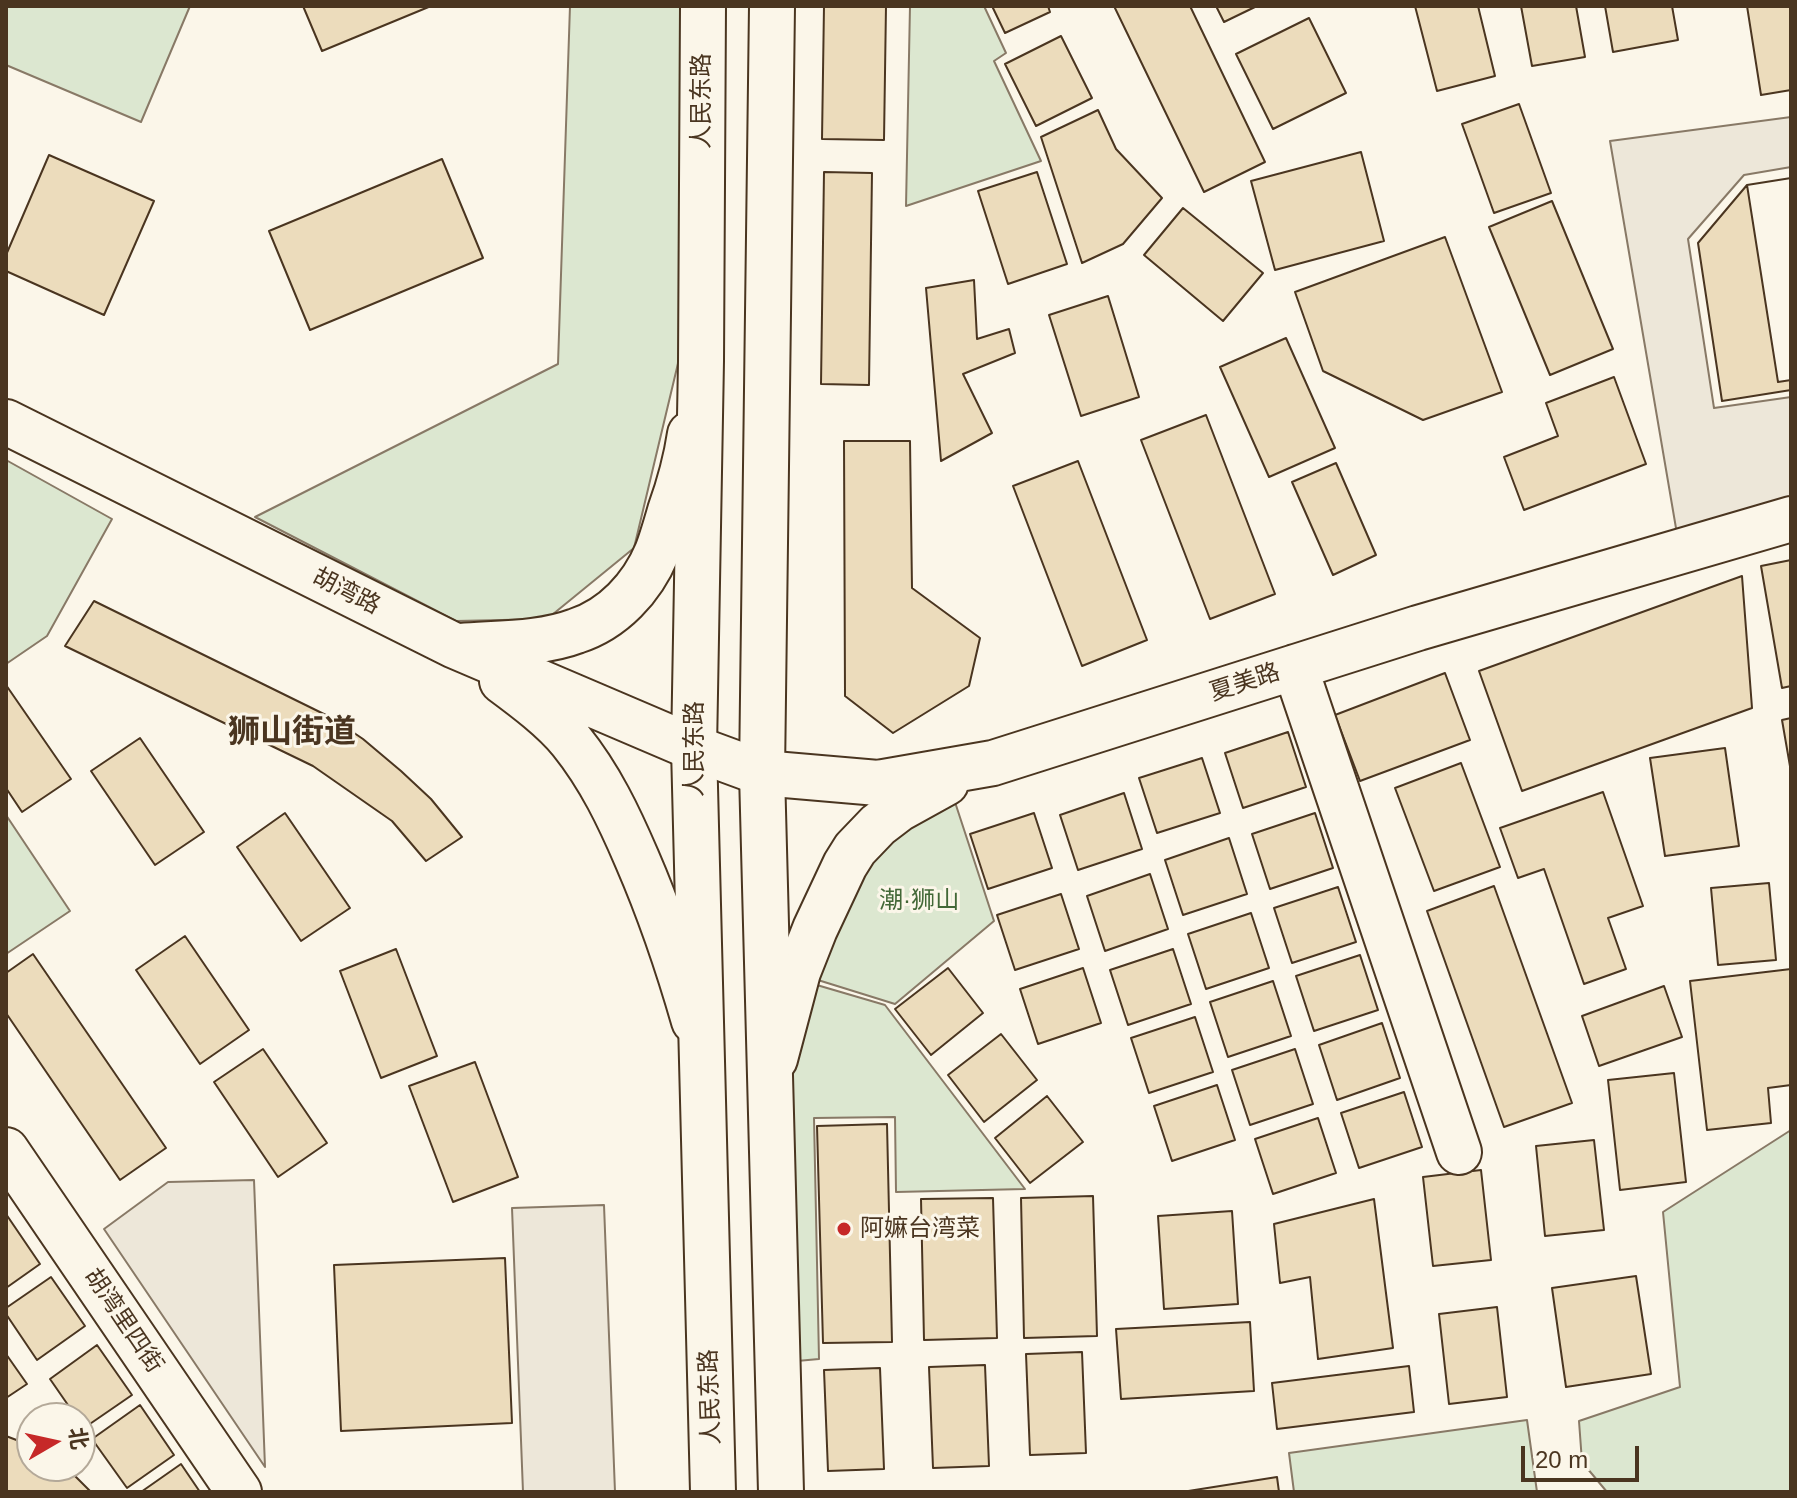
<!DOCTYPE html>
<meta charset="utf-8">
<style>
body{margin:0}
#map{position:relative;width:1797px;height:1498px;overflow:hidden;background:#fbf6e9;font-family:Arial,"Noto Sans SC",sans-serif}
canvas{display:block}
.frame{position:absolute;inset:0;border:8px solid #4a3520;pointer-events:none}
.north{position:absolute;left:16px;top:1402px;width:80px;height:80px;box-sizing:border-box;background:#fbf6e9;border:2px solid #b4a999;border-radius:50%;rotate:81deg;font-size:22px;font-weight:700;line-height:32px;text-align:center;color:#4a3520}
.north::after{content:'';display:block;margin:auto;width:28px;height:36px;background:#c62828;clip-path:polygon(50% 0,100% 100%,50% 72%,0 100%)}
.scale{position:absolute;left:1521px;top:1446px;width:118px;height:36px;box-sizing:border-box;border:4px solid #4a3520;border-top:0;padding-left:10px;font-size:24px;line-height:28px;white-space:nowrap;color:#4a3520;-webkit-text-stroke:6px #fbf6e9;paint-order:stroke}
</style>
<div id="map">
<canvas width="1797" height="1498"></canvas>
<div class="frame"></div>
<div class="north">北</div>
<div class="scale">20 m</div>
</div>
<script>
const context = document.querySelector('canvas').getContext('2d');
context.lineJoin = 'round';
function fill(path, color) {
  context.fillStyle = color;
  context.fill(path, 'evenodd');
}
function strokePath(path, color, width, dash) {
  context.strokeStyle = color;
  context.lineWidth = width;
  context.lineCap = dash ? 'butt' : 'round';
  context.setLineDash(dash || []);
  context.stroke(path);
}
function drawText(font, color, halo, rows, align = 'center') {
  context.font = font + ' Arial,"Noto Sans SC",sans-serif';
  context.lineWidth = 6;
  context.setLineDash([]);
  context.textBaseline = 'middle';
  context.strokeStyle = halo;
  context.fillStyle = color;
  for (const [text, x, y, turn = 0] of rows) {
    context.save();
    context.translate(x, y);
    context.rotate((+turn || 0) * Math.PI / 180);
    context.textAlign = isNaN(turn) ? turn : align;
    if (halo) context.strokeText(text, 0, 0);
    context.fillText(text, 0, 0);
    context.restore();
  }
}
const green = new Path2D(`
 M6 6H190L141 122 6 65Z
 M570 6H682L680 355 634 548 547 619 456 621 255 517 558 364Z
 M910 6H984L1006 53 994 61 1041 161 906 206Z
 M6 460 112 519 47 636 6 664Z
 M952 793 994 921 895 1004 805 976 861 868 906 816Z
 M6 815 70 911 6 954Z
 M810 983 885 1005 1025 1189 896 1192 895 1117 814 1118 819 1359 786 1362 779 1085Z
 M1791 1130V1492H1607L1582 1462 1579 1421 1680 1387 1663 1212Z
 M1527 1420 1537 1492H1294L1289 1453Z`);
const parking = new Path2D(`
 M1791 117V167L1744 175 1688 239 1714 408 1791 397V502L1677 534 1610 141Z
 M254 1180 265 1467 104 1229 168 1182Z
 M604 1205 615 1492H523L512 1208Z`);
const building = new Path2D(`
 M303 6H431L322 51Z
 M824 6H886L884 140 822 139Z
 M992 6H1048L1050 12 1005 33Z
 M1114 6H1190L1265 162 1204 192Z
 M1216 6H1257L1224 22Z
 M1415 6H1478L1495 76 1437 91Z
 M1521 6H1576L1585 57 1532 66Z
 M1605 6H1672L1678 40 1613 52Z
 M1747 6H1791V90L1761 95Z
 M1309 18 1346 93 1273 129 1236 54Z
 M1061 36 1092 98 1036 126 1005 64Z
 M1519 104 1551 193 1494 213 1462 124Z
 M1098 110 1116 149 1162 198 1123 244 1082 263 1041 137Z
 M1361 152 1384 241 1275 270 1251 181Z
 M49 155 154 201 104 315 6 271V255Z
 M442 159 483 258 310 330 269 231Z
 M824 172 872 173 869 385 821 384Z
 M1037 172 1067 264 1008 284 978 191Z
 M1791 178V390L1722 401 1698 243 1747 185Z
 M1791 178V380L1778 382 1747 185Z
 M1552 201 1613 349 1550 375 1489 227Z
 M1183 208 1263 273 1223 321 1144 255Z
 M1445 237 1502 392 1423 420 1323 371 1295 292Z
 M974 280 977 339 1009 329 1015 353 963 374 992 433 941 461 926 288Z
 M1108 296 1139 397 1081 416 1049 315Z
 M1286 338 1335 448 1269 477 1220 367Z
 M1614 377 1646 464 1524 510 1504 457 1558 436 1546 403Z
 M1206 415 1275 594 1210 619 1141 440Z
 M844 441H910L912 588 980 638 969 686 893 733 845 696Z
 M1078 461 1147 640 1082 666 1013 486Z
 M1336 463 1376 555 1333 575 1292 482Z
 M1791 560V686L1782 688 1761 566Z
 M1742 576 1752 708 1522 791 1479 671Z
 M94 601 332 718 363 739 401 771 431 799 462 837 426 861 392 821 313 766 65 646Z
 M1445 673 1470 740 1360 781 1335 715Z
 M6 685 71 779 22 812 6 788Z
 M1791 718V772L1782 720Z
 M1288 732 1306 787 1243 808 1225 753Z
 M140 738 204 832 155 865 91 771Z
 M1725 748 1739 846 1665 856 1650 758Z
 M1202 758 1220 813 1157 833 1139 778Z
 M1461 763 1500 867 1434 891 1395 788Z
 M1603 792 1643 906 1608 918 1626 969 1584 984 1544 869 1518 878 1500 828Z
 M1124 793 1142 849 1078 870 1060 815Z
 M285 813 350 908 301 941 237 847Z
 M1034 813 1052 868 988 889 970 834Z
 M1315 813 1333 868 1270 889 1252 834Z
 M1229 838 1247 894 1183 915 1165 860Z
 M1150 874 1168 929 1105 951 1087 896Z
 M1769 883 1776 960 1718 965 1711 888Z
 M1494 886 1572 1103 1504 1127 1427 911Z
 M1338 887 1356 942 1292 963 1274 908Z
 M1061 894 1079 949 1015 970 997 915Z
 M1251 913 1269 968 1206 989 1188 934Z
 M185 936 249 1030 200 1064 136 970Z
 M396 949 437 1056 381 1078 340 971Z
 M1173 949 1191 1004 1128 1025 1110 970Z
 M33 954 166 1148 120 1180 6 1013V973Z
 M1360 955 1378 1010 1314 1031 1296 976Z
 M948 968 983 1013 931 1055 895 1009Z
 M1083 968 1101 1023 1038 1044 1020 989Z
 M1791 969V1085L1768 1088 1771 1123 1707 1130 1690 981Z
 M1273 981 1291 1036 1228 1057 1210 1002Z
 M1664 986 1682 1037 1599 1066 1582 1016Z
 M1195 1017 1213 1072 1149 1093 1131 1038Z
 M1382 1023 1400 1078 1337 1100 1319 1045Z
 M1001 1034 1037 1080 984 1122 948 1075Z
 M263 1049 327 1143 278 1177 214 1082Z
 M1295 1049 1313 1104 1250 1125 1232 1070Z
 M475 1062 518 1177 453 1202 409 1086Z
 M1674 1073 1686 1182 1620 1190 1608 1080Z
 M1217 1085 1235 1140 1172 1161 1154 1106Z
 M1404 1092 1422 1147 1359 1168 1341 1113Z
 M1047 1096 1083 1142 1030 1183 995 1138Z
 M1318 1118 1336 1173 1273 1194 1255 1139Z
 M887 1124 892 1342 823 1343 817 1126Z
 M1594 1140 1604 1230 1545 1236 1536 1146Z
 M1481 1170 1491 1260 1433 1266 1423 1177Z
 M1093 1196 1097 1336 1024 1338 1021 1198Z
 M993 1198 997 1338 924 1340 921 1199Z
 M1374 1199 1393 1348 1318 1359 1310 1277 1280 1283 1274 1224Z
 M1232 1211 1238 1304 1164 1309 1158 1216Z
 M6 1214 40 1264 6 1288Z
 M505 1258 512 1423 341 1431 334 1265Z
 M1636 1276 1651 1374 1566 1387 1552 1288Z
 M51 1277 85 1326 37 1360 6 1314V1308Z
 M1497 1307 1507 1397 1449 1404 1439 1314Z
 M1250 1322 1254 1391 1121 1399 1116 1329Z
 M97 1345 132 1395 84 1428 80 1422V1418H77L50 1379Z
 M1082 1352 1086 1453 1030 1455 1026 1354Z
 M6 1354 27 1384 6 1398Z
 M985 1365 989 1466 933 1468 929 1367Z
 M1409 1366 1414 1412 1277 1429 1272 1383Z
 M880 1368 884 1469 828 1471 824 1370Z
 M140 1405 174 1455 127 1488 92 1439Z
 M6 1436 32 1446V1466H65L91 1492H6Z
 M181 1464 200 1492H141Z
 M1277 1477 1279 1492H1182Z`);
const minor = new Path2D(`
 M6 422 455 646 694 748 762 773 878 783 993 763 1418 628 1791 519
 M461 646C497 643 542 644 576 631 613 619 642 588 657 552 662 539 666 525 670 511 679 486 686 461 690 434
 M1295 667 1459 1152
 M502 681C525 698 553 719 571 741 600 777 619 817 637 859 660 912 678 965 694 1021
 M775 1059 798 972 815 929 845 865 855 849 878 825 899 809 946 783
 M6 1150 239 1492`);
const major = new Path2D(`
 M703 6 701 361 694 748 713 1492
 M772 6 762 773 781 1492`);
const markers = [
 [844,1229,8,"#c62828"]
];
const streetNames = [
 ["人民东路",702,101,-90],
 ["胡湾路",346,592,27],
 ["夏美路",1245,683,-18],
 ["人民东路",695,749,-90],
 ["胡湾里四街",123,1321,56],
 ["人民东路",711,1397,-92]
];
const parkNames = [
 ["潮·狮山",919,901]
];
const poiNames = [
 ["阿嫲台湾菜",860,1229]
];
const districtNames = [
 ["狮山街道",292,733]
];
fill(green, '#dce7d0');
strokePath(green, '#887966', 2);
fill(parking, '#ede7d9');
strokePath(parking, '#887966', 2);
fill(building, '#ecdcbc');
strokePath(building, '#4a3520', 2);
strokePath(minor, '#4a3520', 48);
strokePath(major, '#4a3520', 48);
strokePath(minor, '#fbf6e9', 44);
strokePath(major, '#fbf6e9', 44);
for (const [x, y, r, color] of markers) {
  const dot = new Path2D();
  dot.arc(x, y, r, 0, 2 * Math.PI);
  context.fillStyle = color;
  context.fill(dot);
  strokePath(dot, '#fbf6e9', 3);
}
drawText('24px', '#4a3520', '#fbf6e9', streetNames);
drawText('24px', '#436837', '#fbf6e9', parkNames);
drawText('24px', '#4a3520', '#fbf6e9', poiNames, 'left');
drawText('bold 32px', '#4a3520', '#fbf6e9', districtNames);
</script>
